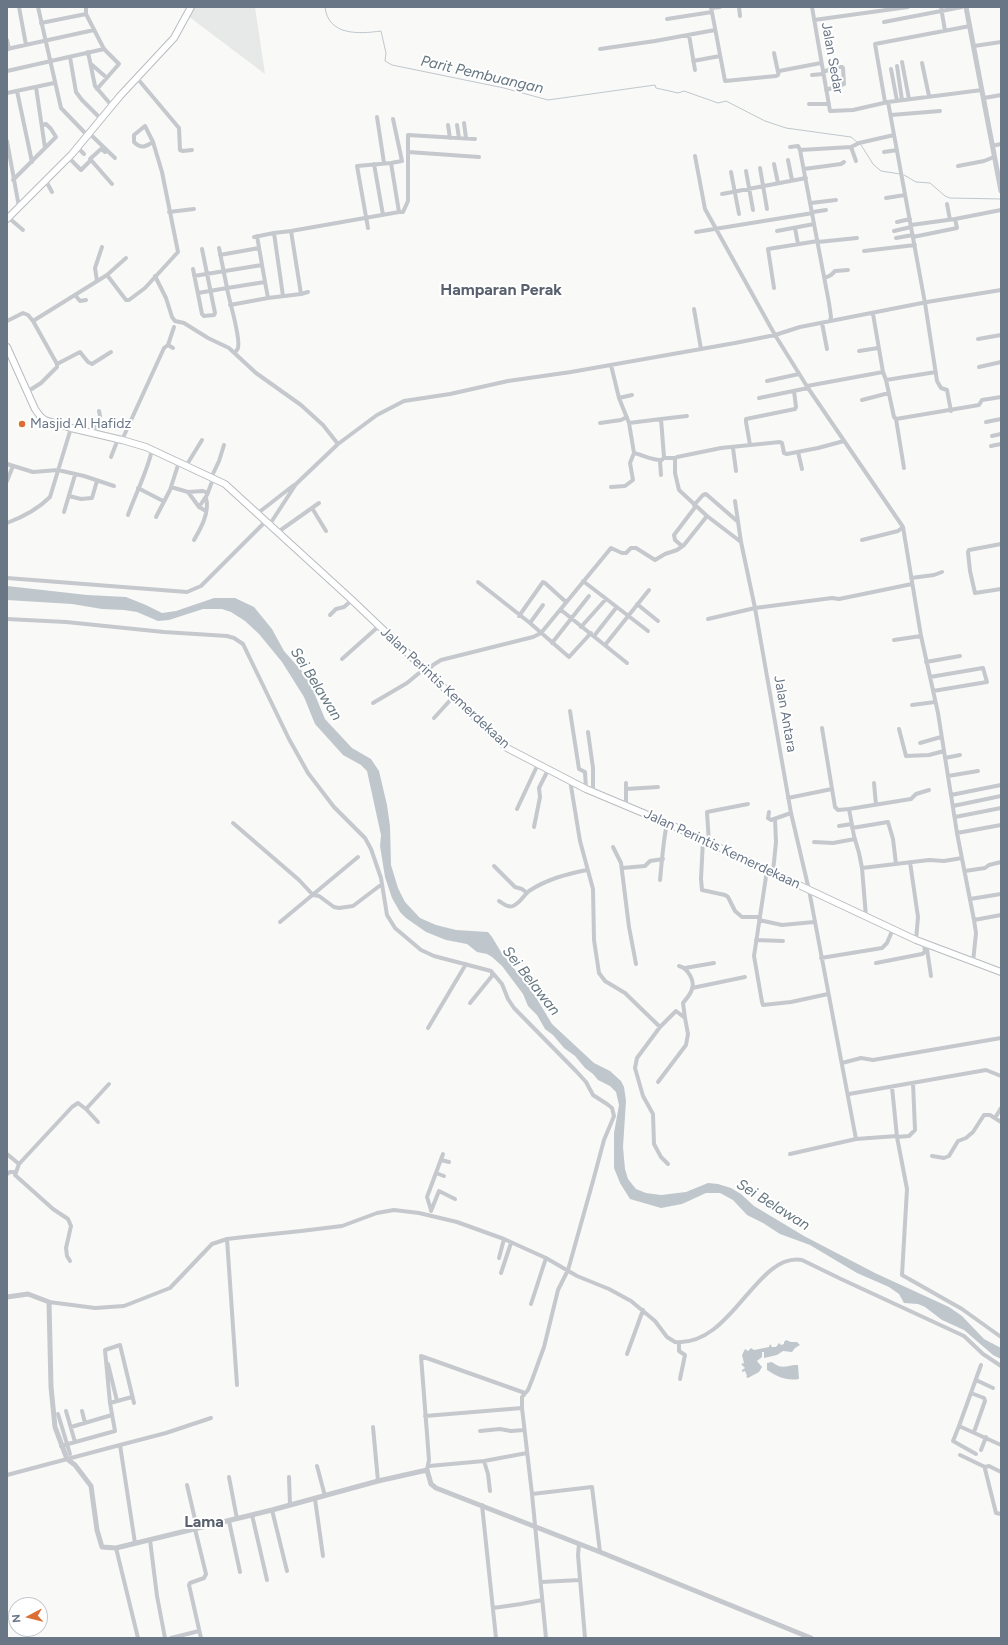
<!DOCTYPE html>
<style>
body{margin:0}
#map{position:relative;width:1008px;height:1645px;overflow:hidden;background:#f9f9f7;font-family:Figtree,sans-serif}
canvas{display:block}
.frame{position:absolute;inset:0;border:8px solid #697686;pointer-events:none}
.north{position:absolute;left:8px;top:1597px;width:40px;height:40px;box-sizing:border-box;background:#fff;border:1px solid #c3c8cf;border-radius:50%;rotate:263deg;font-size:11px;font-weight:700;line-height:16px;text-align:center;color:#697686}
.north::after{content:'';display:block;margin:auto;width:14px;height:18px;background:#dc6f34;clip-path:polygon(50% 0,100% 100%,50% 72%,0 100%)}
</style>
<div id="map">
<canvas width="1008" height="1645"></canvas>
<div class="frame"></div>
<div class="north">N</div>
</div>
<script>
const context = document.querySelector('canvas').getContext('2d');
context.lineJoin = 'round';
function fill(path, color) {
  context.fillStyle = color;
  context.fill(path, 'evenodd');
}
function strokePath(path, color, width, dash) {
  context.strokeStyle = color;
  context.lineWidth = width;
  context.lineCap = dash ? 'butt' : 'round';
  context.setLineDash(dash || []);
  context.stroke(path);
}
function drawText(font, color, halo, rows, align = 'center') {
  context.font = font + ' Figtree,sans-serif';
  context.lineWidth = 4;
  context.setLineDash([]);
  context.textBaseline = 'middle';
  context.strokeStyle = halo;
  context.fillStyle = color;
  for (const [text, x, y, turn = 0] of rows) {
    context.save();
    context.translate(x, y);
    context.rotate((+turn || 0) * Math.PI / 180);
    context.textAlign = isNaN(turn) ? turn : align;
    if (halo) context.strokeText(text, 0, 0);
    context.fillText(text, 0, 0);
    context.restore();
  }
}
const built = new Path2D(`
 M192 7H255L265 74 188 16Z`);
const water = new Path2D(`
 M7 586 87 595 126 597 146 605 162 613 176 611 214 598H235L254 607 272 629 284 651 308 678 325 719 352 748 371 759 379 771 387 805 390 826 391 865 398 888 405 902 420 918 436 925 456 930 488 932 492 937 501 952 534 994 552 1024 594 1063 610 1071 621 1081 624 1087 626 1101 623 1147 625 1169 628 1179 636 1189 646 1193 661 1195 686 1192 708 1183 718 1184 731 1188 741 1194 754 1206 804 1236 875 1273 949 1307 962 1316 984 1339 1001 1348V1359L993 1355 964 1330 942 1320 925 1307 918 1304 904 1303 899 1294 889 1287 857 1273 810 1245 780 1234 763 1223 747 1215 733 1200 720 1193H706L682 1204 661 1208 630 1199 620 1183 614 1168V1133L619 1105 616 1092 610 1086 598 1080 593 1074 585 1068 575 1056 564 1048 553 1035 545 1029 537 1015 528 1006 523 994 502 966 492 957 487 954 477 952 467 944 446 940 426 932 406 918 400 912 392 898 385 877 380 846 381 835 367 771 361 765 343 755 315 724 304 697 282 662 259 634 245 621 231 612 222 609H203L169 620 158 621 137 612 124 610 102 609 72 604 7 600Z
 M786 1340 791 1342H797L800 1345 795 1348 792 1352 783 1351 777 1355 764 1358V1352H762V1357L757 1361 762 1367 759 1372 748 1378 746 1377 747 1376 745 1371 742 1372V1370L745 1368 741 1364 744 1363 742 1355 745 1349 748 1351 751 1348 754 1350 769 1347 770 1344 772 1347H776L779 1343 781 1345 784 1344V1342Z
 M772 1362C783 1371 788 1364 798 1365L799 1379C786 1381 778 1377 767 1370V1363Z`);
const stream = new Path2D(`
 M325 7C328 36 359 34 381 31L386 53 385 61 392 65 504 88 548 100 655 85 656 88 678 93 684 91 718 103 726 101 765 121 786 128 851 137 857 142
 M861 145 873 164 881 171 900 174
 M904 175 916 182 930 183 945 196 950 198 1001 199`);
const minor = new Path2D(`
 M19 7 26 45
 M38 7 61 108 88 136
 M86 7V14L104 49 119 64 97 89
 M711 7 725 81 776 76 778 75 779 71 821 63
 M739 7 740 16
 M812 7 830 111 853 110 888 102 925 303 937 381 941 388 947 390 951 411
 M941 7 945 31
 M711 8 720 7
 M667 19 712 12
 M814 20 908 7
 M884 22 962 7
 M41 23 86 14
 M689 35 695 70
 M7 40 9 49
 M974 46 1001 42
 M7 49 94 30
 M600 49 655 41 715 30
 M88 52 95 86 112 106
 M774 53 778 72
 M70 57 76 92 82 100 101 119
 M693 61 720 56
 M902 62 909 99
 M922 63 929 96
 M91 64 107 78
 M897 66 902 100
 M891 69 897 101
 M7 71 104 49
 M823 72 837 67H842L843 68 844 84 826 90
 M812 75 823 74
 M137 78 179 128 180 150 183 151 192 150
 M36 87 45 148
 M17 91 32 162
 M7 93 54 83
 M984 98 1001 95
 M885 102 875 44 970 26
 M888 102 982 90
 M809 104H829
 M891 115 940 111
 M377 117 384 163
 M464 123 466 138
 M448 125 450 138
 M457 125 459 138
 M90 134 115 158
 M7 141 19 207
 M992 146 1001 144
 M790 147 798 146 800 150 851 147 859 143 894 135
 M851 147 856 161
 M78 148 84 154
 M800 150 829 303 831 317 830 321
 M408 152 479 157
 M884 152 897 150
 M695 156 705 209 775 335 808 388 903 527 921 636 938 713 957 833 974 920 976 933 973 962
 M68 157 81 170 91 160 112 184
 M90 159 101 149 105 152
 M788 160 792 180
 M391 163 402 161 393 119
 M374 164 383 215
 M774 164 778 183
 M958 166 984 161 994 157
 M760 168 767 209
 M804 169 841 164 844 162
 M746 171 753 210
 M731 172 739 214
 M13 180 56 137 51 129 46 124 42 125
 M46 181 52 192
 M722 194 806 178
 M886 198 905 195
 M811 203 836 200
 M947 204 950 220
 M169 212 194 209
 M399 212H403L408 201V135L475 139
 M813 212 826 210
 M9 218 23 230
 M897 222 910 219
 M911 225 955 219 1001 210
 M795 228 798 244
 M291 231 399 212 391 163 357 166 368 228
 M777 231 814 224
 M894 231 911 227
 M696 232 813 213
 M257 236 265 282
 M254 237 274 233
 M913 237 957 228 955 219
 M896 238 913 235
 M818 242 857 238
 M864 251 915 245
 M220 255 259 248
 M193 269 202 314 204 316 214 315 215 313 202 249
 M107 275 126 300H129L145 288 178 252 162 172 153 142 145 126 134 135V142C141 149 145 147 153 142
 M155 276 166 298 172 317 175 321 184 323 208 338 229 348 256 373 301 405 323 425 338 444
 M194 276 262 265
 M825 278 831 275 835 271 848 270
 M97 281 95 268 102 247
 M774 288 768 249 818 241
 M198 293 227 288 219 248
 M301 294 308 292
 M75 295 80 301 86 300
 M230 305 268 298
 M694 309 701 349
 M873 314 883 372 886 380 894 417 896 419 979 405 982 400 1001 397
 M7 321 23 313 28 315 33 321
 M822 323 827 349
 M978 339 1001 335
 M168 345 174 327
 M859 351 878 348
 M235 353C235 352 238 349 238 348 241 337 229 301 227 288L265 282 268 298 301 294 291 231 274 233 283 296
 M57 364 80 352 88 362 92 364 111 352
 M979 367 1001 362
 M886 380 936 372
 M767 381 799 374
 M807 386 883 372
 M27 392 41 383 57 367V364L33 321 107 275 126 258
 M619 398 632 395
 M759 398 808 388
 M862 400 889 393
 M896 419 904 468
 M986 422 1001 419
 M600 423 621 420 627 417
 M629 423 661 419
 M93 433 100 416 99 411
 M992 436 1001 434
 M122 440 164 348 168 345 173 348
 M750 445 746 422V419L795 409 796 407 794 391
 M991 446 1001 444
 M733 448 736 471
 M798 452 802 469
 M634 453C643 455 653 461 662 460L664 457 661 419 687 416
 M111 457 118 439
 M664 458H675
 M660 461 661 475
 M7 464 33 472 58 470 84 476 114 486
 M186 466 202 440
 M211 478 219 461 224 445
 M7 481 13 466
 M171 487 188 492 203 491 208 493
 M611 487 625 486 633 480 630 463 634 453 629 423 619 398 611 365
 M138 488 163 501
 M188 492 199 507
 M69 496 81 499 92 498 97 481
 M735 501 741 542 755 608 791 813 809 890 856 1139
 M694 505 703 495 706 494 737 521
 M312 508 326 531
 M206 511 199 507 207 495 213 479
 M64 512 75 475
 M258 513 294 485
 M128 515C136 493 147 472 152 450
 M707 516 741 542
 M156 517 170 490 179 462
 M7 523C23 517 38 509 50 497L71 428
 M270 524 296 484 338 444 377 415 404 401 450 394 508 381 571 372 735 343 775 335 800 327 927 302 1001 290
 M278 532 319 503
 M194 540C201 528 210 512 206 498
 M862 540 898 531 903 527
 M1001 544 969 550 968 552 970 571 975 593 1001 589
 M682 546 675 540 674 535 696 506
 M7 578 187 592 201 586 266 521
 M911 578 934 575 942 572
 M583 581 648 631
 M478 582 530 623 569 657 591 633
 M637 604 658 621
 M561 610 627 663
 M330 615 336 609 344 607 352 600
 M519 616 543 582 545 583 566 602
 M7 619 66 622 164 632 227 636 234 638 243 644 289 739 308 773 334 807 365 838 371 849 381 878 387 915 395 928 421 950 434 956 491 971 502 984 508 999 514 1008 576 1071 586 1082 593 1095 607 1104 612 1108 614 1116 604 1140 593 1181 568 1270 558 1290 544 1347 532 1380 528 1390 522 1397V1408L532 1494 546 1638
 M708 619 755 608 832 598 839 599 912 584
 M530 623 543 605
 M581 627 606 599
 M594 636 616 608
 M894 640 921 636
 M552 643 589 596
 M605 645 649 590
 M342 659 379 626
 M926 662 960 656
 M427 672 433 665 441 660 533 637 541 633 611 548 622 553H626L631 548H636L655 560 665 554 677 550 684 545 707 516 679 490 675 473V458L677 457 721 448 780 442 782 443 784 453 787 454 818 448 844 441
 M930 677 983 668 987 682 933 691
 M373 703 407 683 424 669
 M912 705 935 702
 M570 711 579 769 585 772 586 789
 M434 718 454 696
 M822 728 835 807 838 810 849 809 854 836 859 853 862 868 866 917
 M899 729 906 756 929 755 944 751
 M588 732 593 768V792
 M920 743 941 737
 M945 758 960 755
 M948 776 978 771
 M570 780 580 841 593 889 594 940 599 973 605 981 625 993 660 1027 637 1058 635 1068 643 1096 653 1114 654 1144 661 1157 668 1164
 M626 783V804
 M874 783 876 805
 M626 789 658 787
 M951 795 1001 785
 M788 798 832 789
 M953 806 1001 796
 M517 809 538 764
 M849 809 911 799 916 794 929 790
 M769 812 768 818 771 820 791 813
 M955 817 1001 808
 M233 823 299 880 313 895 319 896 334 907 339 908 353 906 382 884
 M839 826 852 824
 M534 827 540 797 539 788 548 770
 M852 828 888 822 893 839 896 864
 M957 833 1001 825
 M703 840 701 879 702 890 725 895 728 897 735 911 742 917H760
 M814 842 833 843 855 839
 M709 843 707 812 748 804
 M613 847 621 863 629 927 636 964
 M910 862 918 917 916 940
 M494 866 515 887 522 889 527 893
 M622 868 645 866 650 861 663 859
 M862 868 929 860 944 861 962 858
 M767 870 754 956 762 1002 763 1005 791 1002 828 994
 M965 871 985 868 989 865 1001 862
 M773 872 776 842 775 819
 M660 880C662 861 663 842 667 823
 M970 899 1001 894
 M499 901C504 904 508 908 513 906 520 903 524 895 529 891 547 879 567 874 587 870
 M759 920 782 925 814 922
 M974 920 1001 915
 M280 922 358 857
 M756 940 783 941
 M927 949 931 976
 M821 958 882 948 887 943 893 929
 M876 963 922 954 925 952 924 944
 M679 966C688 968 695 981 692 989 691 994 686 999 683 1003L685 1018
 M685 968 714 963
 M692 988 745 977
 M470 1003 492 976V972
 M428 1028 466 964
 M842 1063 861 1058 873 1060 1001 1038
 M658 1082 686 1045 688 1034 685 1018 676 1011 660 1027
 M892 1087 897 1137 907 1189 902 1275 962 1309 1001 1337
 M849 1094 986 1070 1001 1076
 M86 1109 98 1122
 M995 1118 1001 1108
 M897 1137 909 1136 915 1130 913 1083
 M7 1154 19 1164
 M790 1154 856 1139 897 1136
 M932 1156 944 1158 949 1156 958 1141 966 1138 973 1132 984 1115H990L1001 1122
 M441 1160 449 1162
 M436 1173 444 1176
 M7 1174 10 1172H15
 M431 1210 427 1197 443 1154
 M431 1211 439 1191 455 1199
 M227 1239 237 1385
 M499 1258 504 1239
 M70 1261 67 1256 66 1248 71 1226 68 1219 53 1209 15 1175 19 1164 72 1107 78 1103 86 1109 109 1084
 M501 1273 511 1243
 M49 1302 95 1308 124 1306 170 1288 212 1244 227 1239 244 1237 301 1231 342 1226 377 1213 394 1210 419 1213 457 1222 504 1239 546 1258 577 1276 609 1289 631 1301 655 1321 667 1337 675 1342C732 1347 756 1252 802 1260L841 1279 964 1336 983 1354 1001 1366
 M531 1304 546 1258
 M679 1342V1351L685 1355 680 1379
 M105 1350 120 1345 134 1403
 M627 1354 643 1310
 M108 1364 117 1401
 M976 1380 993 1388
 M971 1393 984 1398 985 1401 974 1432
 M110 1403 132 1397
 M66 1411 75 1442
 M82 1411 85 1423
 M58 1414 70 1454
 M425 1416 522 1408
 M959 1426 981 1365
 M71 1427 112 1415
 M373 1427 378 1481
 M480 1431 500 1429 511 1431 524 1430
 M120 1445 166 1433 211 1418
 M61 1446 115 1431 110 1403 105 1350
 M981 1450 986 1437
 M976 1454 953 1441 959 1426 1001 1445
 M960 1455 985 1467 989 1466 1001 1472
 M484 1461 488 1474 490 1491
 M317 1466 325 1496
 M429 1466 484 1461 527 1453
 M985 1467V1469L996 1513 1001 1514
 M427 1470 429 1460 421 1356 525 1393
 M7 1475 120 1445 135 1543
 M229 1477 237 1519
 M289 1477 290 1505
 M187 1485 197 1528
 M532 1494 592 1487 600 1552
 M315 1499 323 1556
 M482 1505 496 1638
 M272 1510 287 1571
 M252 1515 267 1580
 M229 1521 240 1572
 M195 1529 206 1574 204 1578 190 1583 189 1585 201 1638
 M150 1540 157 1596 165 1638
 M579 1544 578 1555 585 1638
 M116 1548 138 1638
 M541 1582 580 1580
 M493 1608 521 1604 542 1600
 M171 1638 199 1631`);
const tertiary = new Path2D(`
 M966 7 1001 191
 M7 1297 28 1294 49 1302 51 1387 55 1427 67 1459 75 1465 91 1486 97 1530 102 1547 116 1548 272 1510 378 1481 427 1470 431 1484 436 1488 600 1552 811 1638`);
const primary = new Path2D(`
 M7 219 72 154 120 96 174 38 191 7
 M7 347 35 409 40 416 45 420 71 428 122 440 146 447 225 484 352 600 507 748 586 789 667 823 916 940 1001 972`);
const markers = [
 [22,424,4,"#dc6f34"]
];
const streetNames = [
 ["Jalan Sedar",832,58,80],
 ["Jalan Perintis Kemerdekaan",445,688,43],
 ["Jalan Antara",785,714,80],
 ["Jalan Perintis Kemerdekaan",722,849,25]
];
const poiNames = [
 ["Masjid Al Hafidz",30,424]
];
const waterNames = [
 ["Parit Pembuangan",482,75,13],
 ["Sei Belawan",316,684,58],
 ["Sei Belawan",531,981,52],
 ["Sei Belawan",773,1205,32]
];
const quarterNames = [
 ["Hamparan Perak",501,290],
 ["Lama",204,1522]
];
fill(built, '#e7e8e8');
fill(water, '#bfc7cd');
strokePath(stream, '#bfc7cd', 1);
strokePath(primary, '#b8bcc0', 8);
strokePath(minor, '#c5c8cc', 4);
strokePath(tertiary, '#c5c8cc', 5);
strokePath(primary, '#fff', 6);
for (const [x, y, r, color] of markers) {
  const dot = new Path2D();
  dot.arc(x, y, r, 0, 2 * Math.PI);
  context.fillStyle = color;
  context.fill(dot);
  strokePath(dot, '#fff', 1.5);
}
drawText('14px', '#697686', '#fff', streetNames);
drawText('14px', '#697686', '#fff', poiNames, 'left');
drawText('italic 15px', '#657781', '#fff', waterNames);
drawText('bold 16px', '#57606c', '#fff', quarterNames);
</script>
